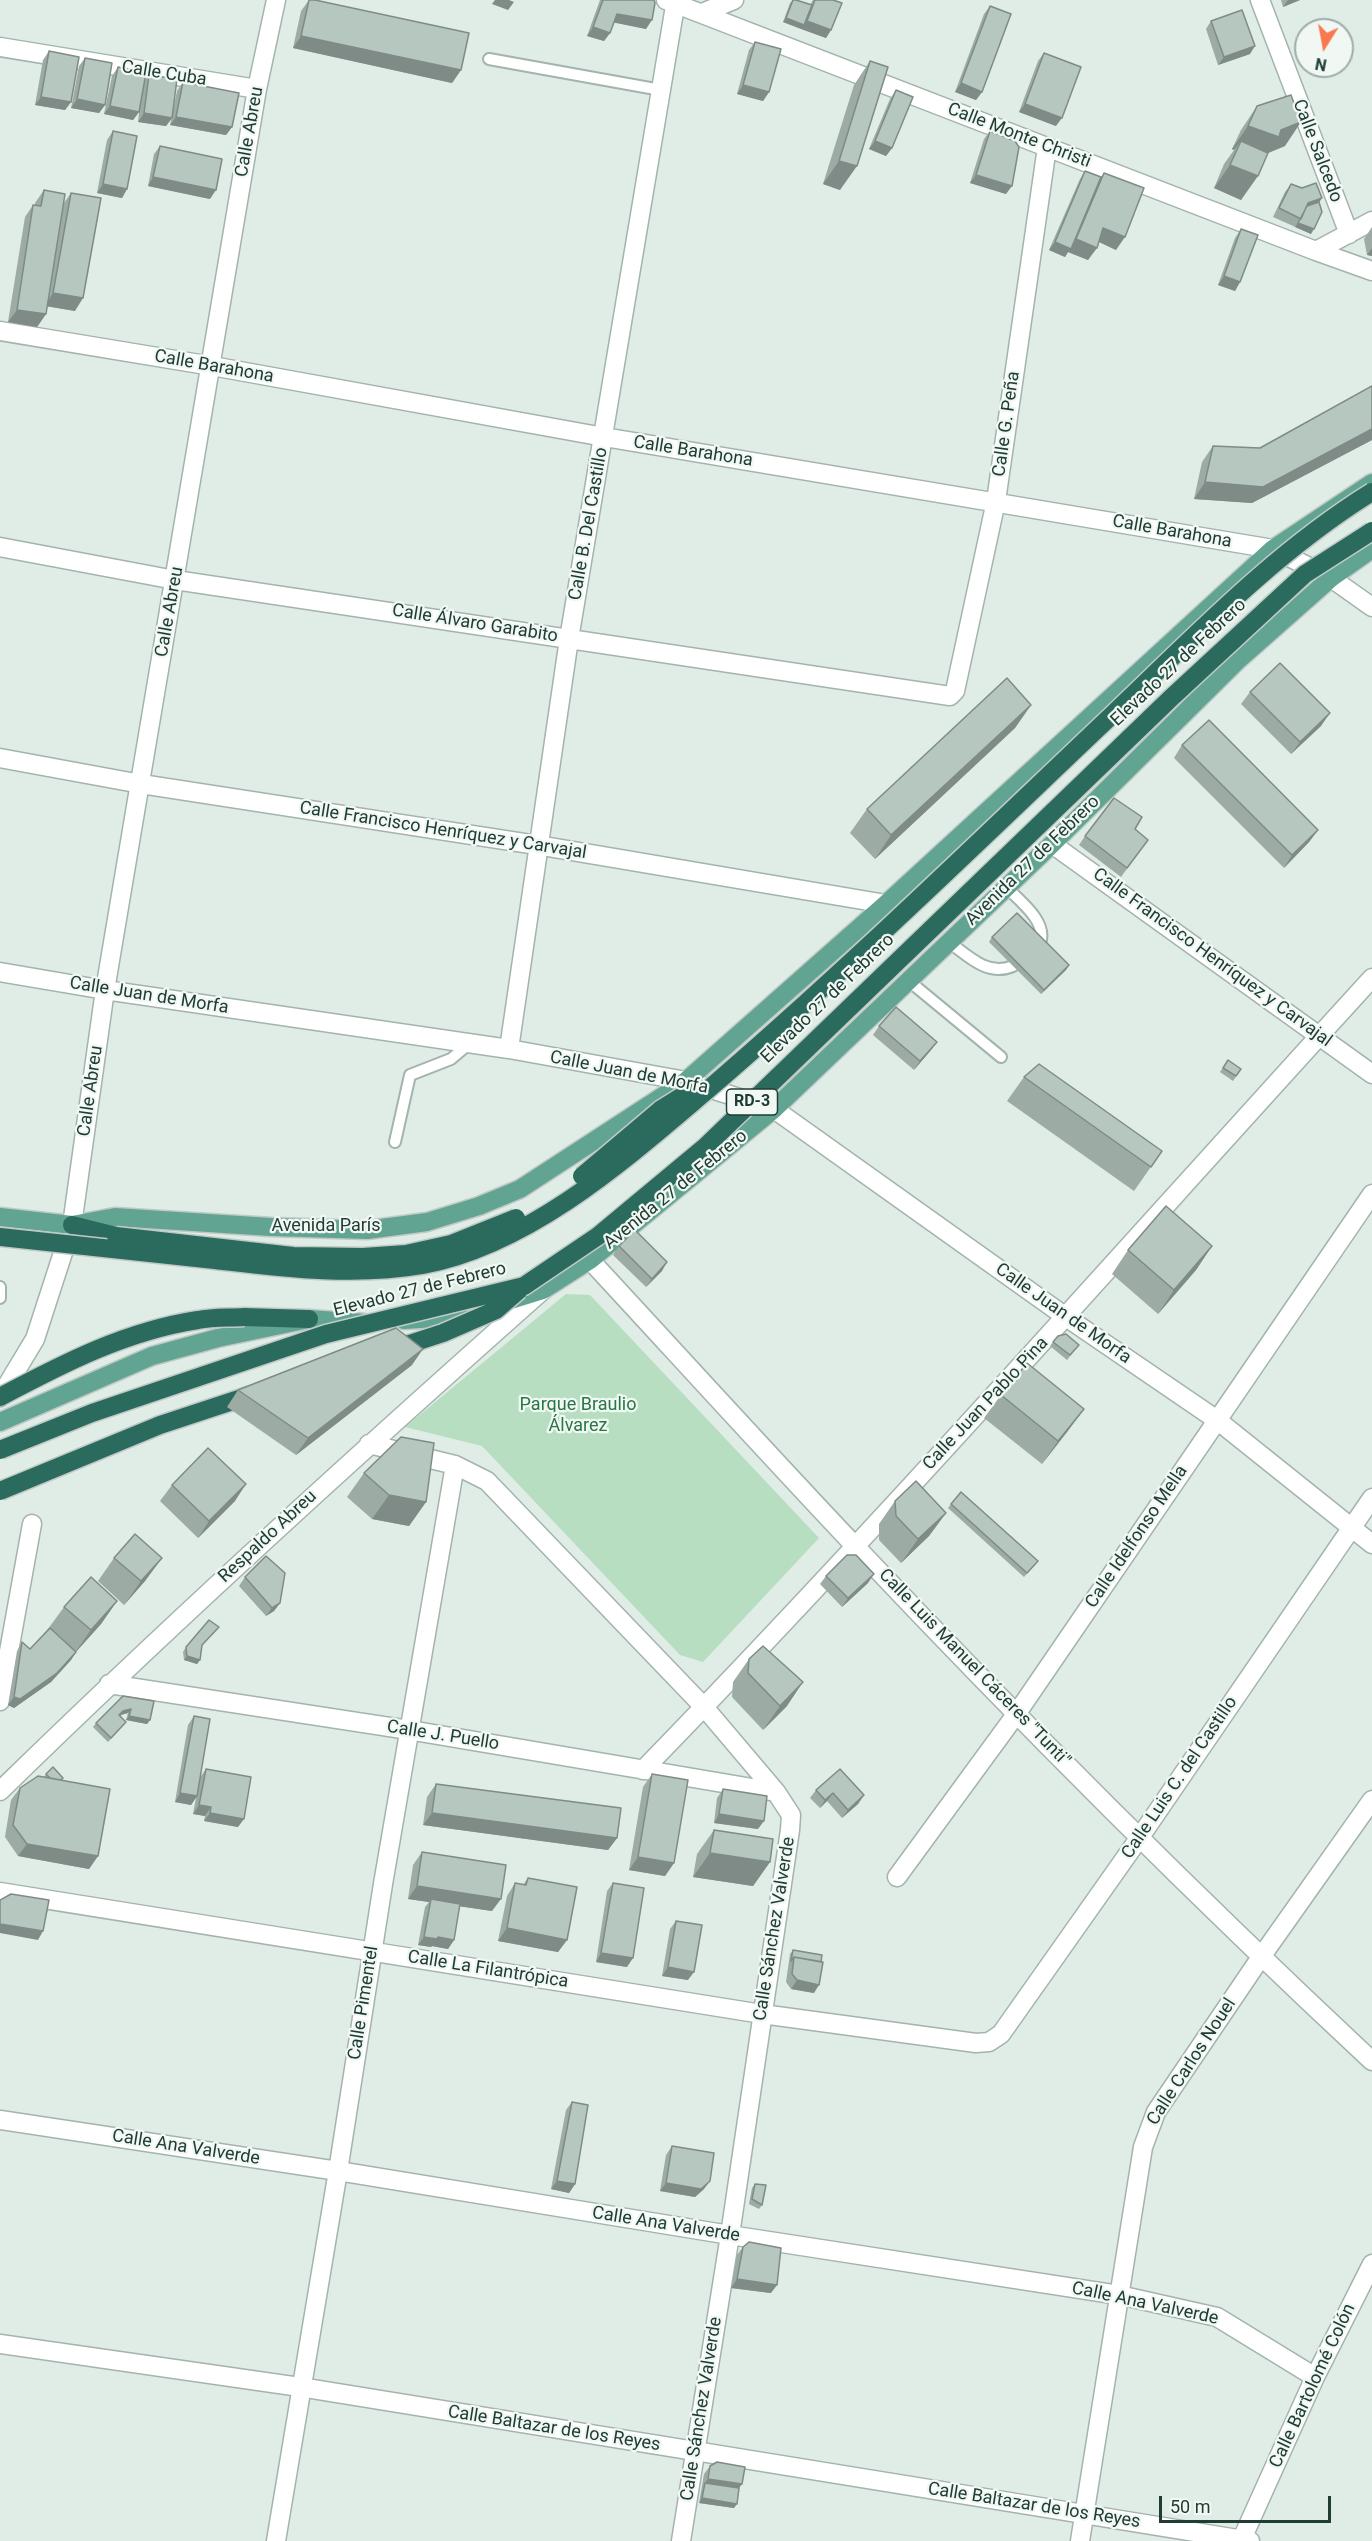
<!DOCTYPE html>
<meta charset="utf-8">
<style>
body{margin:0}
#map{position:relative;width:1372px;height:2541px;overflow:hidden;background:#e0ece6;font-family:Roboto,sans-serif}
canvas{display:block}
.north{position:absolute;left:1294px;top:18px;width:60px;height:60px;box-sizing:border-box;background:#f1f8f4;border:2px solid #9dada8;border-radius:50%;rotate:191deg;font-size:16px;font-weight:700;line-height:24px;text-align:center;color:#203d35}
.north::after{content:'';display:block;margin:auto;width:21px;height:27px;background:#fa7850;clip-path:polygon(50% 0,100% 100%,50% 72%,0 100%)}
.scale{position:absolute;left:1159px;top:2496px;width:172px;height:27px;box-sizing:border-box;border:3px solid #203d35;border-top:0;padding-left:8px;font-size:18px;line-height:21px;white-space:nowrap;color:#203d35;-webkit-text-stroke:4px #f1f8f4;paint-order:stroke}
</style>
<div id="map">
<canvas width="1372" height="2541"></canvas>
<div class="north">N</div>
<div class="scale">50 m</div>
</div>
<script>
const context = document.querySelector('canvas').getContext('2d');
context.lineJoin = 'round';
function fill(path, color) {
  context.fillStyle = color;
  context.fill(path, 'evenodd');
}
function strokePath(path, color, width, dash) {
  context.strokeStyle = color;
  context.lineWidth = width;
  context.lineCap = dash ? 'butt' : 'round';
  context.setLineDash(dash || []);
  context.stroke(path);
}
function drawText(font, color, halo, rows, align = 'center') {
  context.font = font + ' Roboto,sans-serif';
  context.lineWidth = 4.5;
  context.setLineDash([]);
  context.textBaseline = 'middle';
  context.strokeStyle = halo;
  context.fillStyle = color;
  for (const [text, x, y, turn = 0] of rows) {
    context.save();
    context.translate(x, y);
    context.rotate((+turn || 0) * Math.PI / 180);
    context.textAlign = isNaN(turn) ? turn : align;
    if (halo) context.strokeText(text, 0, 0);
    context.fillText(text, 0, 0);
    context.restore();
  }
}
const green = new Path2D(`
 M566 1294 590 1295 819 1538 703 1662 680 1655 482 1446 405 1427Z`);
const service = new Path2D(`
 M489 59 661 90
 M1006 887C1020 901 1048 922 1040 943
 M949 942C968 956 988 977 1013 966
 M909 981 1001 1057
 M395 1142 410 1075 451 1059 470 1043
 M0 1287V1298`);
const minor = new Path2D(`
 M666 0 1316 251 1372 271
 M1260 0 1349 234
 M702 13 734 0
 M0 47 257 89
 M1316 251 1372 221
 M0 331 212 366 604 437 1273 549 1331 578 1372 607
 M0 547 175 580 950 696 955 691 996 501 1047 147
 M0 758 141 784 537 845 886 904
 M1052 844 1372 1074
 M0 972 105 990 509 1049 686 1081 774 1109 1066 1317 1217 1420 1372 1544
 M509 1049 569 639 676 0
 M590 1260C678 1355 765 1451 854 1545 1021 1722 1194 1895 1372 2061
 M0 1397 35 1339 72 1225 105 990 257 89 276 0
 M369 1444 455 1465 487 1481 704 1707 776 1792 791 1815 790 1830 730 2235 681 2541
 M109 1684 409 1730 776 1792
 M0 1701 32 1524
 M643 1770C893 1513 1130 1243 1372 978
 M0 1791C176 1619 358 1454 543 1290
 M897 1877 1017 1713 1372 1194
 M0 1892 762 2014 976 2043 989 2042 1001 2034 1140 1837 1372 1498
 M0 2120 338 2171 730 2235 1119 2295 1217 2317 1315 2377
 M0 2344 300 2387 1250 2541
 M276 2541 338 2171 383 1884 455 1465
 M1080 2541 1143 2147 1156 2112 1261 1957 1372 1800
 M1241 2541 1315 2377 1372 2264`);
const primary = new Path2D(`
 M0 1217 72 1225 115 1217 271 1227 367 1230 427 1222 479 1206 520 1189 686 1081 886 904 1273 549 1372 483
 M404 1320 437 1318 479 1310 543 1290 590 1260 774 1109 1052 844 1237 661 1331 578 1372 549
 M0 1422 152 1356 218 1338 309 1319 364 1323`);
const motorway = new Path2D(`
 M72 1225 116 1236
 M244 1317 309 1319`);
const motorwayBridge = new Path2D(`
 M582 1176 660 1110 697 1087
 M116 1236 293 1256 363 1257 406 1254 451 1244 516 1218
 M0 1237C72 1245 144 1253 215 1260 284 1268 354 1277 423 1265 529 1245 624 1161 704 1093 845 972 978 842 1113 714 1195 636 1275 552 1372 492
 M391 1350 443 1333 496 1310 519 1290
 M0 1397C64 1363 126 1331 198 1320 213 1317 229 1318 244 1317
 M0 1450 92 1413 326 1334 524 1286 598 1236 705 1147 1171 698 1305 574 1372 531
 M0 1491 160 1425 251 1395`);
const wall = new Path2D(`
 M309 0H315L461 70 452 83 293 48 301 11Z
 M600 0H654L646 29 614 22 610 33 604 41 587 36Z
 M793 0 810 5 813 0H833L831 30 826 38 783 22 790 3Z
 M1281 0H1300L1283 7Z
 M990 6 982 92 976 100 955 92 984 14Z
 M1211 21 1250 54 1218 65 1206 29Z
 M755 42 769 92 763 101 737 94 749 50Z
 M49 51 71 102 65 110 35 105 43 60Z
 M1044 53 1056 126 1019 112 1038 61Z
 M85 58 105 105 99 113 71 108 79 66Z
 M870 61 840 190 823 184 854 85Z
 M118 67 144 81 149 75 172 118 166 126 138 122 140 104 139 112 133 120 104 114 112 76Z
 M183 82 232 127 226 135 170 125 177 91Z
 M896 90 892 148 886 156 869 149 890 99Z
 M1257 106 1285 146 1268 153 1241 200 1214 188 1224 164 1234 150 1232 149 1241 130Z
 M113 131 127 189 122 198 97 193 107 140Z
 M990 131 1006 194 970 183 984 139Z
 M160 146 210 199 148 186 154 154Z
 M1085 171 1101 177 1104 173 1116 250 1099 242 1088 260 1068 252 1065 257 1049 250 1080 179Z
 M1291 184 1322 198 1319 202 1311 234 1273 217 1285 192Z
 M44 190 64 203 71 193 75 311 47 306 46 314 37 327 8 322 25 217 33 205H35V203Z
 M1372 227V256L1367 255 1364 239Z
 M1241 229 1240 282 1235 291 1218 285 1235 238Z
 M1372 386V440L1252 503 1194 499 1202 462 1213 446 1260 448Z
 M1250 692 1321 726 1291 754 1241 704Z
 M1031 705 1015 728 875 859 850 833 867 809Z
 M1182 745 1318 830 1309 842 1284 868 1174 758Z
 M1135 829 1148 840 1121 877 1079 845 1085 836Z
 M992 937 1069 965 1066 970 1041 994 989 942Z
 M879 1026 937 1042 931 1050 914 1070 873 1035Z
 M1228 1060 1241 1069 1233 1081 1220 1072Z
 M1024 1077 1162 1151 1134 1191 1007 1101Z
 M619 1246 662 1271 646 1287 613 1255Z
 M1212 1246 1196 1270 1158 1314 1112 1274 1128 1250Z
 M1053 1342 1079 1345 1067 1360 1050 1346Z
 M412 1365 296 1455 227 1407 238 1390Z
 M1001 1395 1084 1409 1067 1432 1042 1464 984 1418Z
 M364 1473 426 1502 409 1526 372 1519 347 1497Z
 M172 1485 235 1501 198 1538 160 1501Z
 M895 1501 946 1513 929 1536 901 1563 879 1540V1524Z
 M951 1504 1038 1561 1024 1577 948 1508Z
 M114 1558H162L145 1581 124 1605 98 1581Z
 M826 1576 868 1583 842 1607 820 1584Z
 M245 1577 280 1603 274 1611 266 1616 239 1586Z
 M117 1601 101 1624 76 1652 71 1660 51 1682 14 1708 8 1705 17 1651 22 1642 30 1649 48 1629 64 1607Z
 M219 1627 202 1646 200 1660 197 1664 184 1660 183 1652 186 1647Z
 M749 1659 787 1706 763 1730 732 1697 733 1682Z
 M123 1696 150 1720 147 1724 126 1720 128 1713 121 1715 123 1726 108 1742 93 1727 96 1723Z
 M194 1716 201 1776 206 1769 238 1827 204 1821 205 1816 193 1814 196 1798 191 1805 175 1802 188 1725Z
 M46 1774 61 1780 98 1856 89 1869 18 1856 5 1837 11 1800 20 1788 44 1777Z
 M652 1774 674 1863 665 1876 629 1870 643 1787Z
 M436 1784 617 1838 608 1850 423 1825 427 1797Z
 M723 1789 758 1829 714 1823 717 1798Z
 M816 1790 864 1795 858 1804 842 1818 827 1801 820 1808 810 1798Z
 M714 1830 770 1862 753 1886 693 1877 697 1854Z
 M422 1852 492 1911 459 1906 454 1940 448 1949 432 1946 431 1947 418 1945 425 1907 429 1902 408 1899 413 1865Z
 M528 1878 567 1940 558 1952 498 1941 507 1896 515 1883 523 1885Z
 M613 1883 627 1967 596 1962 607 1891Z
 M676 1921 688 1980 662 1976 670 1929Z
 M793 1950 814 1993 791 1989 786 1982 790 1954Z
 M572 2102 575 2184 569 2193 551 2189 566 2110Z
 M672 2146 704 2189 695 2197 660 2191 666 2155Z
 M755 2184 762 2205 759 2209 749 2204 752 2188Z
 M743 2247 771 2293 731 2288 737 2255Z
 M710 2466 742 2484 739 2488 734 2508 699 2503 704 2474Z`);
const shadedWall = new Path2D(`
 M495 0H509L514 2 508 10 492 4Z
 M1288 0H1300L1283 7Z
 M617 14 652 20 646 29 611 22Z
 M786 18 804 25 801 29 783 22Z
 M807 21 831 30 826 38 801 29Z
 M593 27 610 33 604 41 587 36Z
 M301 36 461 70 452 83 293 48Z
 M1255 46 1250 54 1218 65 1224 57Z
 M961 83 982 92 976 100 955 92Z
 M743 85 769 92 763 101 737 94Z
 M41 97 71 102 65 110 35 105Z
 M77 99 105 105 99 113 71 108Z
 M1025 104 1062 118 1056 126 1019 112Z
 M110 106 139 112 133 120 104 114Z
 M144 113 172 118 166 126 138 122Z
 M176 117 232 127 226 135 170 125Z
 M1301 122 1285 146 1268 153 1241 141 1234 150 1232 149 1248 126 1281 130Z
 M875 141 892 148 886 156 869 149Z
 M839 161 857 166 840 190 823 184Z
 M1230 165 1258 176 1241 200 1214 188Z
 M976 175 1012 186 1006 194 970 183Z
 M153 177 216 190 210 199 148 186Z
 M103 184 127 189 122 198 97 193Z
 M1322 198 1316 207H1306L1308 203Z
 M1298 223 1314 229 1311 234 1295 227Z
 M1103 228 1125 237 1116 250 1095 240Z
 M1076 239 1097 248 1088 260 1068 252 1065 257 1049 250 1055 242 1070 248Z
 M1372 248V256L1367 255Z
 M1224 276 1240 282 1235 291 1218 285Z
 M53 293 83 298 75 311 45 306Z
 M17 310 46 314 37 327 8 322Z
 M1372 429V440L1252 503 1194 499 1205 482Z
 M1031 705 1015 728 875 859 891 835Z
 M1330 713 1321 726 1291 754 1300 742Z
 M1318 830 1309 842 1284 868 1292 855Z
 M1069 965 1066 970 1041 994 1044 990Z
 M937 1042 931 1050 914 1070 920 1061Z
 M1212 1246 1196 1270 1158 1314 1174 1290Z
 M667 1262 662 1271 646 1287 652 1279Z
 M423 1349 412 1365 296 1455 308 1438Z
 M1084 1409 1067 1432 1042 1464 1058 1441Z
 M246 1484 235 1501 198 1538 209 1521Z
 M389 1495 426 1502 409 1526 372 1519Z
 M946 1513 929 1536 901 1563 918 1539Z
 M162 1558 145 1581 124 1605 141 1581Z
 M874 1574 868 1583 842 1607 848 1598Z
 M117 1601 101 1624 74 1654 91 1630Z
 M280 1603 274 1611 266 1616 272 1608Z
 M76 1652 71 1660 51 1682 14 1708 8 1705 14 1697Z
 M187 1656 200 1660 197 1664 184 1660Z
 M803 1682 787 1706 763 1730 780 1706Z
 M131 1709 128 1713 121 1715 116 1719 123 1711Z
 M129 1716 150 1720 147 1724 126 1720Z
 M180 1793 197 1796 191 1805 175 1802Z
 M833 1793 827 1801 820 1808 825 1800Z
 M864 1795 858 1804 842 1818 848 1810Z
 M199 1805 211 1807 205 1816 193 1814Z
 M210 1813 244 1819 238 1827 204 1821Z
 M432 1813 617 1838 608 1850 423 1825Z
 M719 1814 764 1821 758 1829 714 1823Z
 M27 1844 98 1856 89 1869 18 1856Z
 M710 1853 770 1862 753 1886 693 1877Z
 M638 1857 674 1863 665 1876 629 1870Z
 M417 1886 501 1899 492 1911 430 1902 431 1899 429 1902 408 1899Z
 M0 1924 43 1931 38 1940 0 1933Z
 M507 1928 567 1940 558 1952 498 1941Z
 M424 1937H438L454 1940 448 1949 432 1946 431 1947 418 1945Z
 M601 1953 633 1958 627 1967 596 1962Z
 M668 1967 694 1972 688 1980 662 1976Z
 M797 1980 819 1985 814 1993 791 1989Z
 M557 2181 575 2184 569 2193 551 2189Z
 M710 2181 704 2189 695 2197 660 2191 666 2183Z
 M737 2279 777 2285 771 2293 731 2288Z
 M708 2479 742 2484 736 2492 705 2483Z
 M702 2498 737 2504 734 2508 699 2503Z`);
const building = new Path2D(`
 M309 0H315L469 33 461 70 301 36Z
 M603 0H654L655 3 652 20 617 14 610 33 593 27Z
 M793 0H796L812 5 804 25 786 18Z
 M815 0H833L842 3 831 30 807 21Z
 M990 6 1011 14 982 92 961 83Z
 M1242 10 1255 46 1224 57 1211 21Z
 M755 42 781 49 769 92 743 85Z
 M49 51 79 57 71 102 41 97Z
 M1044 53 1081 67 1062 118 1025 104Z
 M85 58 112 63 105 105 77 99Z
 M870 61 888 67 857 166 839 161Z
 M118 67 146 73 139 112 110 106Z
 M149 75 177 79 172 118 144 113Z
 M183 82 239 93 232 127 176 117Z
 M896 90 913 97 892 148 875 141Z
 M1291 95 1301 122 1281 130 1279 137 1248 126 1257 106Z
 M113 131 137 136 127 189 103 184Z
 M990 131 1015 141 1019 147 1012 186 976 175Z
 M1241 141 1268 153 1258 176 1230 165Z
 M160 146 222 159 216 190 153 177Z
 M1085 171 1101 177 1071 249 1055 242Z
 M1104 173 1144 188 1125 237 1103 228 1097 248 1076 239Z
 M1316 183 1322 198 1308 203 1301 219 1279 208 1291 184 1302 188Z
 M44 190 65 194 46 314 17 310 33 205 41 206Z
 M71 193 101 198 83 298 53 293Z
 M1319 202 1322 212 1314 229 1298 223 1307 206Z
 M1241 229 1258 235 1240 282 1224 276Z
 M1372 386V429L1263 487 1205 482 1213 446 1260 448Z
 M1280 663 1330 713 1300 742 1250 692Z
 M1007 678 1031 705 891 835 867 809Z
 M1209 720 1318 830 1292 855 1182 745Z
 M1114 798 1142 817 1135 829 1148 840 1127 868 1085 836Z
 M1017 913 1069 965 1044 990 992 937Z
 M896 1007 937 1042 920 1061 879 1026Z
 M1228 1060 1241 1069 1236 1076 1223 1068Z
 M1039 1064 1162 1151 1151 1167 1024 1077Z
 M1166 1206 1212 1246 1174 1290 1128 1250Z
 M635 1230 667 1262 652 1279 619 1246Z
 M396 1328 423 1349 308 1438 238 1390Z
 M1066 1334 1079 1345 1070 1355 1053 1342 1058 1336Z
 M1027 1363 1084 1409 1058 1441 1001 1395Z
 M401 1437 434 1443 426 1502 389 1495 364 1473Z
 M208 1448 246 1484 209 1521 172 1485Z
 M916 1481 946 1513 918 1539 896 1516 895 1501Z
 M961 1492 1038 1561 1027 1573 951 1504Z
 M135 1534 162 1558 141 1581 114 1558Z
 M847 1555H856L874 1574 848 1598 826 1576Z
 M266 1556 285 1573 280 1603 272 1608 245 1577Z
 M91 1577 117 1601 91 1630 64 1607Z
 M209 1620 219 1627 202 1645 200 1660 187 1656 186 1647Z
 M50 1628 76 1652 57 1673 20 1699 14 1697 22 1642 30 1649Z
 M763 1646 803 1682 780 1706 748 1673 749 1659Z
 M123 1696 154 1701 150 1720 129 1716 131 1709 123 1711 119 1715 126 1722 111 1738 96 1723Z
 M194 1716 210 1719 197 1796 180 1793Z
 M53 1767 63 1778 61 1780 50 1778 46 1774Z
 M206 1769 251 1777 244 1819 210 1813 211 1807 199 1805Z
 M840 1769 864 1795 848 1810 833 1793 825 1800 816 1790Z
 M652 1774 688 1780 674 1863 638 1857Z
 M38 1776 110 1789 98 1856 27 1844 13 1825 20 1788Z
 M436 1784 621 1808 617 1838 432 1813Z
 M723 1789 767 1796 764 1821 719 1814Z
 M714 1830 773 1839 770 1862 710 1853Z
 M422 1852 506 1865 501 1899 417 1886Z
 M528 1878 577 1887 567 1940 507 1928 515 1883 526 1885Z
 M613 1883 644 1888 633 1958 601 1953Z
 M11 1894 49 1900 43 1931 0 1924V1900Z
 M431 1899 460 1904 454 1940 438 1937 437 1939 424 1937Z
 M676 1921 702 1925 694 1972 668 1967Z
 M793 1950 822 1955 821 1962 794 1957 791 1961Z
 M794 1957 823 1962 819 1985 797 1980 792 1974Z
 M572 2102 588 2105 575 2184 557 2181Z
 M672 2146 714 2153 710 2181 701 2189 666 2183Z
 M755 2184 766 2185 762 2205 752 2199Z
 M749 2242 781 2248 777 2285 737 2279 743 2247Z
 M717 2462 745 2467 742 2484 708 2479 710 2466Z
 M705 2483 739 2488 737 2504 702 2498Z`);
const shields = [
 [752,1102,51]
];
const shieldNames = [
 ["RD-3",752,1102]
];
const streetNames = [
 ["Calle Cuba",164,74,9],
 ["Calle Abreu",250,132,-80],
 ["Calle Monte Christi",1019,136,21],
 ["Calle Salcedo",1317,151,69],
 ["Calle Barahona",214,367,10],
 ["Calle G. Peña",1007,424,-82],
 ["Calle Barahona",693,452,9],
 ["Calle B. Del Castillo",589,524,-80],
 ["Calle Barahona",1172,532,10],
 ["Calle Abreu",170,612,-80],
 ["Calle Álvaro Garabito",475,624,9],
 ["Elevado 27 de Febrero",1179,663,-43],
 ["Calle Francisco Henríquez y Carvajal",443,831,9],
 ["Avenida 27 de Febrero",1033,861,-44],
 ["Calle Francisco Henríquez y Carvajal",1212,958,36],
 ["Calle Juan de Morfa",149,996,9],
 ["Elevado 27 de Febrero",828,999,-44],
 ["Calle Juan de Morfa",629,1073,11],
 ["Calle Abreu",91,1091,-82],
 ["Avenida 27 de Febrero",676,1190,-39],
 ["Avenida París",326,1226],
 ["Elevado 27 de Febrero",420,1290,-14],
 ["Calle Juan de Morfa",1063,1314,35],
 ["Calle Juan Pablo Pina",986,1404,-47],
 ["Respaldo Abreu",268,1537,-43],
 ["Calle Idelfonso Mella",1137,1537,-56],
 ["Calle Luis Manuel Cáceres \"Tunti\"",974,1668,46],
 ["Calle J. Puello",443,1736,9],
 ["Calle Luis C. del Castillo",1180,1778,-56],
 ["Calle Sánchez Valverde",775,1929,-81],
 ["Calle La Filantrópica",488,1970,9],
 ["Calle Pimentel",364,2003,-81],
 ["Calle Carlos Nouel",1192,2062,-57],
 ["Calle Ana Valverde",186,2148,9],
 ["Calle Ana Valverde",666,2225,9],
 ["Calle Ana Valverde",1145,2304,12],
 ["Calle Bartolomé Colón",1313,2386,-65],
 ["Calle Sánchez Valverde",702,2409,-81],
 ["Calle Baltazar de los Reyes",554,2429,9],
 ["Calle Baltazar de los Reyes",1034,2506,9]
];
const parkNames = [
 ["Parque Braulio",578,1405],
 ["Álvarez",578,1426]
];
fill(green, '#b7dec1');
strokePath(service, '#a3b4ad', 14);
strokePath(minor, '#a3b4ad', 21);
strokePath(primary, '#c1c9c6', 21);
strokePath(motorway, '#c1c9c6', 21);
strokePath(service, '#fff', 10);
strokePath(minor, '#fff', 18);
strokePath(primary, '#62a492', 18);
strokePath(motorway, '#2a6b5d', 18);
strokePath(motorwayBridge, '#c1c9c6', 21, []);
strokePath(motorwayBridge, '#2a6b5d', 18);
fill(wall, '#9caba4');
fill(shadedWall, '#7f8b86');
fill(building, '#b5c7bf');
strokePath(building, '#7f8b86', 1.5);
for (const [x, y, w] of shields) {
  const box = new Path2D();
  box.roundRect(x - w / 2, y - 13, w, 26, 4.5);
  context.fillStyle = '#f1f8f4';
  context.fill(box);
  strokePath(box, '#203d35', 1.5);
}
drawText('bold 16px', '#203d35', null, shieldNames);
drawText('18px', '#203d35', '#f1f8f4', streetNames);
drawText('18px', '#287645', '#f1f8f4', parkNames);
</script>
